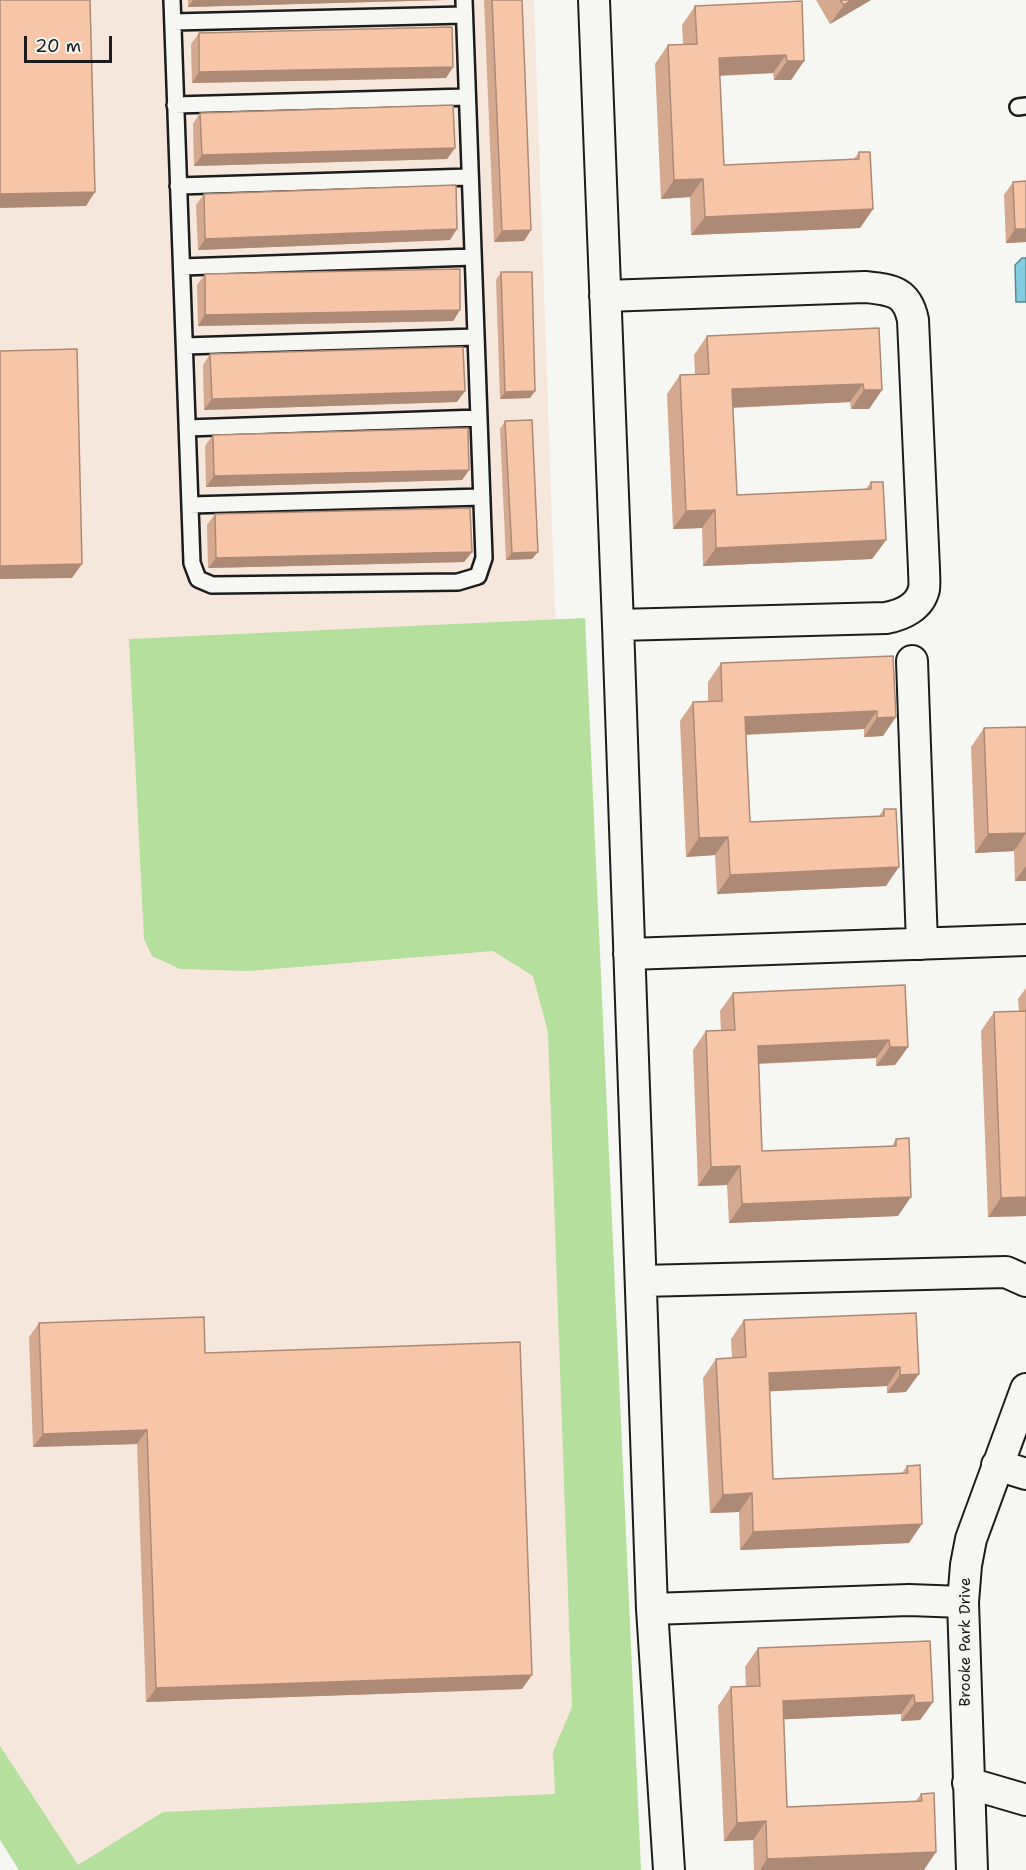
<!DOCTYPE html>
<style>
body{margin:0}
#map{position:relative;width:1026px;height:1870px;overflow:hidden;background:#f6f6f2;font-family:"Shantell Sans",sans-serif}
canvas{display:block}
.scale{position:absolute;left:24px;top:36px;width:88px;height:27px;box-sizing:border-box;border:3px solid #1c1c1c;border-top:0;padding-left:8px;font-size:18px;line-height:21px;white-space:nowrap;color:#1c1c1c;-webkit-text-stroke:4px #f6f6f2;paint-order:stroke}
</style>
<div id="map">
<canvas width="1026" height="1870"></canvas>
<div class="scale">20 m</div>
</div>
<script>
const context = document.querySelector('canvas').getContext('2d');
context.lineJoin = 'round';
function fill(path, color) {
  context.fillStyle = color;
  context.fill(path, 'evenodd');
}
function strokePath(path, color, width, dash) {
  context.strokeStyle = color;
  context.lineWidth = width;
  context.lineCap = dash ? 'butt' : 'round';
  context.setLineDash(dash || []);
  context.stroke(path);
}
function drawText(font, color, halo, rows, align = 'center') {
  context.font = font + ' "Shantell Sans",sans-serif';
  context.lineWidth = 4.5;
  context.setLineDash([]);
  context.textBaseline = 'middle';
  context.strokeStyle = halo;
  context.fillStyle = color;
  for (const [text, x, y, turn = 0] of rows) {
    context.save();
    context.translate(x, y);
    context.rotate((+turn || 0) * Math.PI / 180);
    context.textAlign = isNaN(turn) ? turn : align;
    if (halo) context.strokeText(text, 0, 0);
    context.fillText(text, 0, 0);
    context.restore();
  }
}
const built = new Path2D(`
 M0 0H534L597 1828 147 1870H51L0 1790Z`);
const green = new Path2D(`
 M585 618 641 1870H19L0 1840V1746L78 1865 163 1812 555 1794 553 1752 572 1707 548 1032 533 976 493 951 249 971 180 969 152 956 144 939 129 639Z`);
const water = new Path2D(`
 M1022 258H1026V302H1016L1015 265Z`);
const service = new Path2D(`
 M172 0 192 563 198 579 212 585 458 582 478 576 484 558 464 0
 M173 22 464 15
 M175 105 467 97
 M1018 107 1026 106
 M178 186 470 177
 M182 267 473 257
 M185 346 476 337
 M187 428 479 418
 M190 505 482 497`);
const minor = new Path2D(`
 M594 0 618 625 652 1609 669 1870
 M605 296 865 287C892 290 907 291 913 320L924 569C924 575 925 583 924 589 920 607 902 615 886 618L618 625
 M912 661 922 944
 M629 954 1026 940
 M641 1281 1006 1272 1026 1281
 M997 1465 1026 1474
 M652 1609 909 1600 963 1602
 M968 1783 1026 1800
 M972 1870 963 1602 966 1565 971 1539 1026 1389`);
const wall = new Path2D(`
 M188 0H445L188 7Z
 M484 0H522L531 230 524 241 494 242Z
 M816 0H871L830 24Z
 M695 6 804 61 791 80H774L773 73 720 76 724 165 854 159 859 152 873 209 860 228 691 235 690 197 661 199 655 64 668 45 683 44 682 25Z
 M199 33 453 67 446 78 192 83 191 44Z
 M200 113 455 148 447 159 194 166 193 124Z
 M1013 182 1026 242 1006 243 1004 195Z
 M204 194 450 240 198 250 196 205Z
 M501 272 535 391 530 398 500 399 496 280Z
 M205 274 460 310 453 321 198 326 197 285Z
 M707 336 882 390 869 409H851L850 402 733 408 737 495 866 489 871 482 886 540 872 559 703 566 702 528 673 529 667 394 680 375 695 374 694 355Z
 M210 354 457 402 204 410 203 365Z
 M505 421 532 559 506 560 500 429Z
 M213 435 469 470 462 480 206 487 205 446Z
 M215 514 472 552 464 562 208 568 207 525Z
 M893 656 883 736 864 737V729L746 735 750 822 879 816 884 809 886 886 717 894 715 855 686 857 680 721 693 702H708V682L721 663Z
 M1026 727V881H1015L1014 851 975 853 971 747 984 728Z
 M905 985 908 1047 895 1065 876 1066V1058L759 1064 762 1151 892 1146 896 1139 898 1216 729 1223 727 1185 698 1186 693 1050 706 1031H721L720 1011 733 993Z
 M1026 988V1216L988 1217 981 1031 994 1012 1019 1011 1018 999Z
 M916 1313 906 1392 887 1393V1386L769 1391 773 1479 902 1473 907 1466 909 1543 740 1550 739 1512 710 1513 703 1378 716 1359 732 1358 731 1339 744 1320Z
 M39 1323 205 1353 522 1689 146 1702 137 1444 33 1447 29 1337Z
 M758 1648 933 1702 920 1720 901 1721V1714L784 1719 787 1807 916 1801 921 1794 924 1870H754L753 1840 724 1841 718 1706 731 1687 746 1686 745 1667Z`);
const shadedWall = new Path2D(`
 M193 0H445L188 7Z
 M852 0H871L830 24 844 5Z
 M786 55 773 73 706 76 719 58Z
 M787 61H804L791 80H774Z
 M453 67 446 78 192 83 199 72Z
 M455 148 447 159 194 166 202 155Z
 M703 179 690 197 661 199 674 180Z
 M95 192 86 206 0 208V194Z
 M873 209 860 228 691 235 705 217Z
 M457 229 450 240 198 250 205 239Z
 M1015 229H1026V242L1006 243Z
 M531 230 524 241 494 242 502 231Z
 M460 310 453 321 198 326 205 315Z
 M863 384 850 402 719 408 732 389Z
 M864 390H882L869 409H851Z
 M465 391 457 402 204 410 212 399Z
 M535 391 530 398 500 399 505 392Z
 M469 470 462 480 206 487 214 476Z
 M715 510 702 528 673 529 686 511Z
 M886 540 872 559 703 566 716 548Z
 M472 552 464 562 208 568 216 558Z
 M538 552 532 559 506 560 512 553Z
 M82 564 72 578 0 579V566Z
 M877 711 864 729 732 735 745 717Z
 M896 717 883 736 864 737 877 718Z
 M1026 833 1014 851 975 853 988 834Z
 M728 837 715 855 686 857 699 838Z
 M1026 866V881H1015Z
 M899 867 886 886 717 894 730 875Z
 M889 1040 876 1058 745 1064 758 1046Z
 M890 1047H908L895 1065 876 1066Z
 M740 1166 727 1185 698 1186 711 1167Z
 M911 1197 898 1216 729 1223 742 1204Z
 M1026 1197V1216L988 1217 1001 1198Z
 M900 1367 887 1386 756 1392 769 1373Z
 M919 1374 906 1392 887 1393 900 1375Z
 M147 1430 137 1444 33 1447 43 1434Z
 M752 1493 739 1512 710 1513 723 1495Z
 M922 1524 909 1543 740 1550 753 1532Z
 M532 1675 522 1689 146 1702 156 1688Z
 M914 1695 901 1714 770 1720 783 1701Z
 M933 1702 920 1720 901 1721 915 1703Z
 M766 1821 753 1840 724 1841 737 1823Z
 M936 1852 924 1870H760L767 1859Z`);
const building = new Path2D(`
 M0 0H90L95 192 0 194Z
 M492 0H522L531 230 502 231Z
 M840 0H852L844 5Z
 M802 1 804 61H787L786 55 719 58 724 165 859 159V152H870L873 209 705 217 703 179 674 180 668 45 697 44 695 6Z
 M452 27 453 67 199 72V33Z
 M453 105 455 148 202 155 200 113Z
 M1026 181V229H1015L1013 182Z
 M456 185 457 229 205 239 204 194Z
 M460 269V310L205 315V274Z
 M501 272H532L535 391 505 392Z
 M879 328 882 390H864L863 384 732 389 737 495 871 489V482H883L886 540 716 548 715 510 686 511 680 375 709 374 707 336Z
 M463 347 465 391 212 399 210 354Z
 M77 349 82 564 0 566V351Z
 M532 420 538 552 512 553 505 421Z
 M468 428 469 470 214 476 213 435Z
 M470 508 472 552 216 558 215 514Z
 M893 656 896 717 877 718V711L745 717 750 822 884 816V809H896L899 867 730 875 728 837 699 838 693 702 722 701 721 663Z
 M1026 727V833L988 834 984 728Z
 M905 985 908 1047H890L889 1040 758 1046 762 1151 896 1146V1139L909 1138 911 1197 742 1204 740 1166 711 1167 706 1031 735 1030 733 993Z
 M1026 1011V1197L1001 1198 994 1012Z
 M916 1313 919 1374 900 1375V1367L769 1373 773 1479 908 1473 907 1466 920 1465 922 1524 753 1532 752 1493 723 1495 716 1359 746 1357 744 1320Z
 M204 1317 205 1353 520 1342 532 1675 156 1688 147 1430 43 1434 39 1323Z
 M930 1641 933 1702 915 1703 914 1695 783 1701 787 1807 922 1801 921 1794 934 1793 936 1852 767 1859 766 1821 737 1823 731 1687 760 1686 758 1648Z`);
const streetNames = [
 ["Brooke Park Drive",966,1642,-90]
];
fill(built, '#f6e7dc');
fill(green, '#b4df9d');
fill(water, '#81cce1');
strokePath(water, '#598692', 1.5);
strokePath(service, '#1c1c1c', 20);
strokePath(minor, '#1c1c1c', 34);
strokePath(service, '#f6f6f2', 15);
strokePath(minor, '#f6f6f2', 30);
fill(wall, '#d4a990');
fill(shadedWall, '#ad8a75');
fill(building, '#f7c5a7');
strokePath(building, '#ad8a75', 1.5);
drawText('15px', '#1c1c1c', '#f6f6f2', streetNames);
</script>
